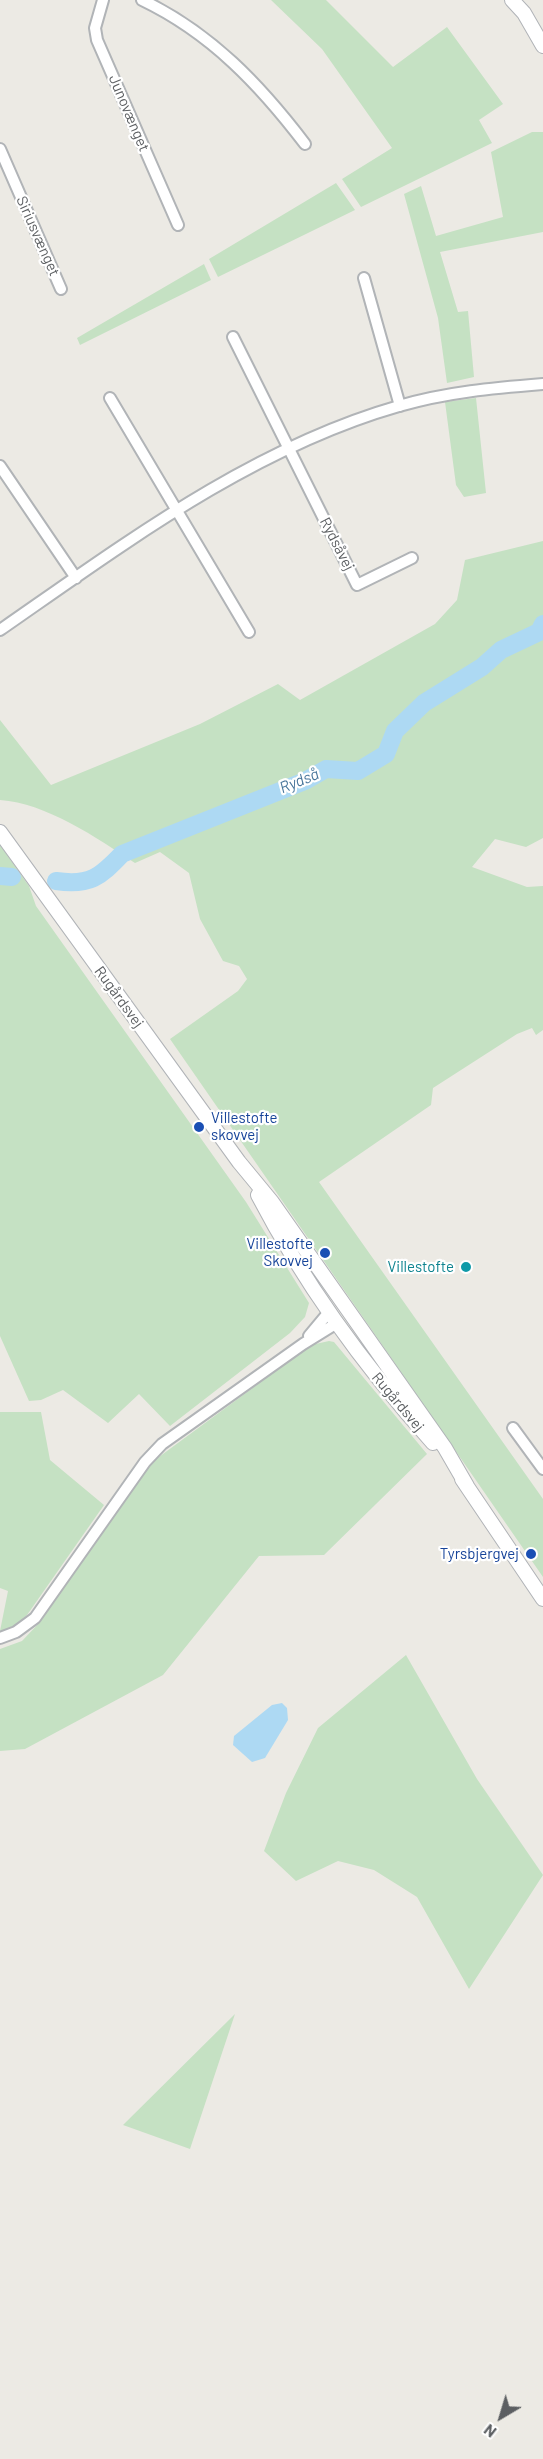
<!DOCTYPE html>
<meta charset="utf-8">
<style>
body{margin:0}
#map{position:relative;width:543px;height:2459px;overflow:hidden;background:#eceae4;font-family:Barlow,sans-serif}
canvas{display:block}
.north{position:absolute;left:471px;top:2387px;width:60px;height:60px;-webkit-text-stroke:4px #fff;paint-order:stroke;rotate:218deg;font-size:16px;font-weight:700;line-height:24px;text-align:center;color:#5c5f62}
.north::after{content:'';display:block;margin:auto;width:21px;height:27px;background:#5c5f62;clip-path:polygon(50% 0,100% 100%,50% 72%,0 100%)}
</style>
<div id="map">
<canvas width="543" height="2459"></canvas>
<div class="north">N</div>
</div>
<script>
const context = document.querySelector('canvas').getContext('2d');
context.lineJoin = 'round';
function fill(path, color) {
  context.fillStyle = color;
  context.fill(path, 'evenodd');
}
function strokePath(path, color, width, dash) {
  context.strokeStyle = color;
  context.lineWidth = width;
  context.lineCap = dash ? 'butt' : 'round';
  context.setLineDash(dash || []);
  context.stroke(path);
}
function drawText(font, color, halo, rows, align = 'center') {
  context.font = font + ' Barlow,sans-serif';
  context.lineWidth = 4.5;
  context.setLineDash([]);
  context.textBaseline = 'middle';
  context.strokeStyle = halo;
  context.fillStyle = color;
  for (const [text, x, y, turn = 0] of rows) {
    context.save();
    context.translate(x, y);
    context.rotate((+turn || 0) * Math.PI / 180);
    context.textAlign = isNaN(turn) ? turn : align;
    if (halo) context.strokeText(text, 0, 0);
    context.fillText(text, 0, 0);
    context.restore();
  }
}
const green = new Path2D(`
 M271 0H326L393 67 447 27 503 104 479 120 492 143 361 207 342 179 392 148 322 49Z
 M532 132H543V232L440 252 458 312 468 311 474 377 447 383 438 318 404 194 421 186 436 236 503 217 491 152Z
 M336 183 355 210 218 277 209 259Z
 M204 264 211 280 80 345 77 338Z
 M476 398 486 493 464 497 456 485 445 402Z
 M543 541V838L526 847 495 839 472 867 527 887 543 886V1030L536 1035 532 1028 517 1034 433 1088 431 1105 319 1182 543 1499V1577L170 1039 238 991 247 979 239 966 223 961 200 919 189 873 160 852 135 863C97 838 46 803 0 800V720L51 785 200 724 278 684 300 700 435 624 457 600 465 560Z
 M0 845 29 886 36 906 246 1202 309 1303 305 1317 290 1333 170 1426 139 1394 108 1423 63 1390 41 1400 29 1401 0 1336Z
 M329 1341 334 1342 427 1454 324 1555 259 1556 163 1675 25 1749 0 1751V1649L22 1641 40 1622 148 1465 311 1345Z
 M0 1412H41L50 1460 104 1505 27 1615 13 1628 0 1631 8 1591 0 1588Z
 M406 1655 477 1779 543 1875 469 1989 417 1897 374 1870 338 1861 296 1881 264 1851 286 1793 318 1728Z
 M235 2014 190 2149 123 2125Z`);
const water = new Path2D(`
 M282 1703 287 1708 288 1720 265 1758 252 1762 233 1745 234 1736 272 1705Z`);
const river = new Path2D(`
 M0 876 12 877
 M56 881C90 886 100 877 122 854L305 781 326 769 358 771 386 754 395 731 424 703 482 667 501 650 539 632 543 624`);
const street = new Path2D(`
 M103 0 95 28 97 40 178 225
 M142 0C211 33 260 85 305 144
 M0 149 61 289
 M364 278 400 406
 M233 337 357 585 412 558
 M110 398 249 632
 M0 466 76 578
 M0 630C124 544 252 448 399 406 447 392 494 388 543 384
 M309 1336 329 1312
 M513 1428 543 1469
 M0 1638 16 1632 35 1618 145 1462 162 1444 303 1344 337 1323`);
const secondary = new Path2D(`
 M512 0 524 13 543 46
 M0 832 239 1162 272 1202 445 1448 467 1486
 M258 1195C305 1285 365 1367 433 1443
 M462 1479 543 1599`);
const markers = [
 [199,1127,6,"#1a4fb4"],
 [325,1253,6,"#1a4fb4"],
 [466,1267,6,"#0f9aa8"],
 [531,1554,6,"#1a4fb4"]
];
const streetNames = [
 ["Junovænget",129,113,67],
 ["Siriusvænget",38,236,66],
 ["Rydsåvej",337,544,63],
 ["Rugårdsvej",119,997,54],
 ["Rugårdsvej",398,1402,50]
];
const transitNames = [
 ["Villestofte",211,1118,"left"],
 ["skovvej",211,1135,"left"],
 ["Villestofte",313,1244],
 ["Skovvej",313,1261],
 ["Tyrsbjergvej",519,1554]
];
const cultureNames = [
 ["Villestofte",454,1267]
];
const waterNames = [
 ["Rydså",299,781,-22]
];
fill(green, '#c5e1c3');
fill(water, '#add9f3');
strokePath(river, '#add9f3', 18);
strokePath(street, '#b1b4b7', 14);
strokePath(secondary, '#b0b3b7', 16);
strokePath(street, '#fff', 10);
strokePath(secondary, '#fff', 14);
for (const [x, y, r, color] of markers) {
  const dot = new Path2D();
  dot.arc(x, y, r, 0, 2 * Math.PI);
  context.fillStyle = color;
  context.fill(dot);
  strokePath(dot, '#fff', 2);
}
drawText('15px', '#5c5f62', '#fff', streetNames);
drawText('15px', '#164399', '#fff', transitNames, 'right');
drawText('15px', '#0d838f', '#fff', cultureNames, 'right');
drawText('italic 16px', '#49769b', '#fff', waterNames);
</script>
